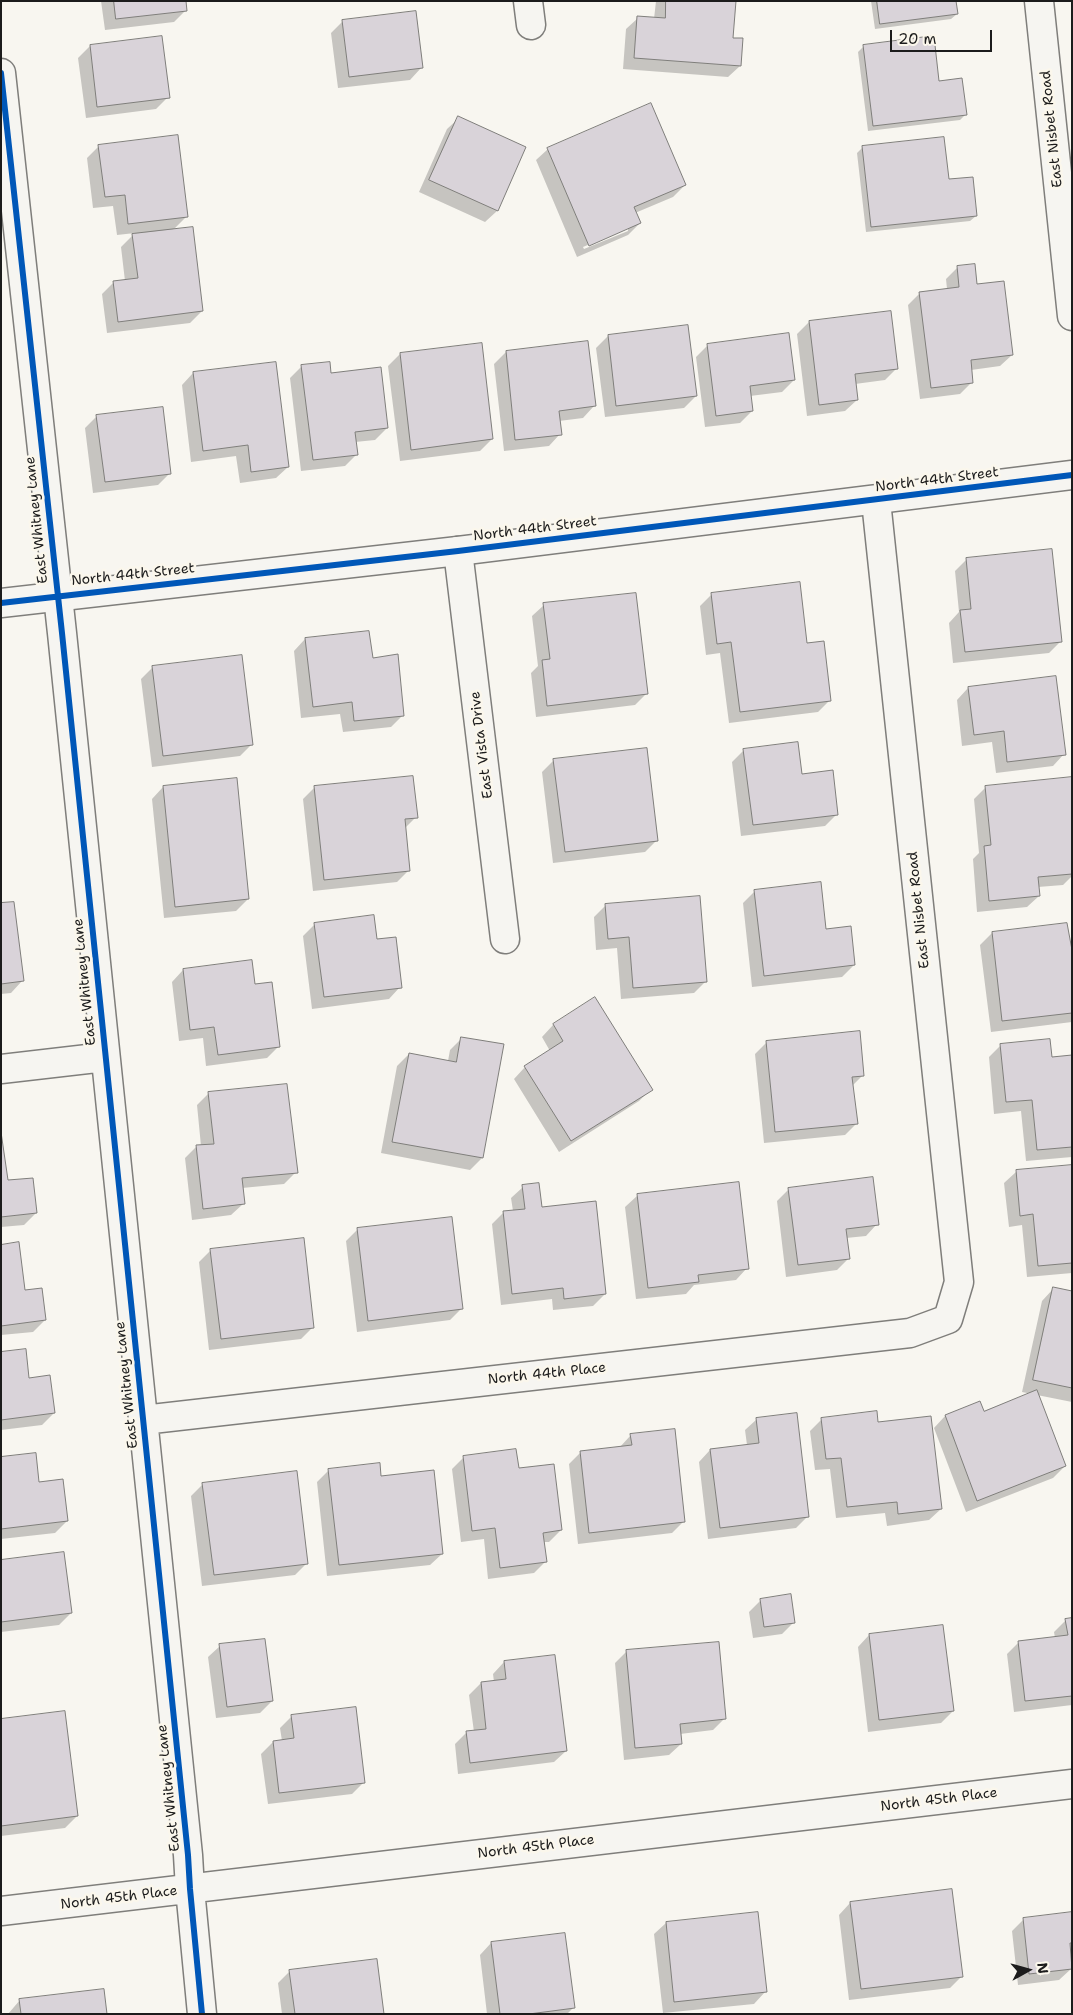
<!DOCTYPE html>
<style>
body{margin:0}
#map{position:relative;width:1073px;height:2015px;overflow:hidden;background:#f8f6f0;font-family:"Shantell Sans",sans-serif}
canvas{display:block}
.frame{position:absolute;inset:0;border:2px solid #1c1c1c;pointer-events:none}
.north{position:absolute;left:1003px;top:1945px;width:50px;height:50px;-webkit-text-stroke:4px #fbf7ec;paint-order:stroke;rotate:83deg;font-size:14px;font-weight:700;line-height:20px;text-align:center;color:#1c1c1c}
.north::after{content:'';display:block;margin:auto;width:18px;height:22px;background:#1c1c1c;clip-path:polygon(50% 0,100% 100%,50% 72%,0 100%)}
.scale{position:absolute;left:890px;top:30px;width:102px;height:22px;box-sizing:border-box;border:2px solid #1c1c1c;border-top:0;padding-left:6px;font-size:15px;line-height:18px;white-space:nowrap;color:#1c1c1c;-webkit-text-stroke:4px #fbf7ec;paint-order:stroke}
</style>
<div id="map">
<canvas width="1073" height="2015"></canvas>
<div class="frame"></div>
<div class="north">N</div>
<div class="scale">20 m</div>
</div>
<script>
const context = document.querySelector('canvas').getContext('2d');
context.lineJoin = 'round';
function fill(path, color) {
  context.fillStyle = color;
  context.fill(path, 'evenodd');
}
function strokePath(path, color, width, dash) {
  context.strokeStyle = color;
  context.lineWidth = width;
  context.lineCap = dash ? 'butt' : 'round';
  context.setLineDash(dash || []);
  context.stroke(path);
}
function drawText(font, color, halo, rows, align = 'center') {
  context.font = font + ' "Shantell Sans",sans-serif';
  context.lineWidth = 5;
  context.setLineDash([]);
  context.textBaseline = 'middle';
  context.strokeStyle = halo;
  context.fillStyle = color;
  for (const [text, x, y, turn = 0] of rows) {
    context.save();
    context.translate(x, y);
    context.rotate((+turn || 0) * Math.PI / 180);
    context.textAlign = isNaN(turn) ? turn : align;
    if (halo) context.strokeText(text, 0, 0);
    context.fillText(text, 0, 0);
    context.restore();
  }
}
const shadow = new Path2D(`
 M101 1H185L186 10 174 22 105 30Z
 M656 1H735L732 39 740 66 728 77 623 69 626 29 638 18 654 19Z
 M871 1H955L957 14 951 19 875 29Z
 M343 21 421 68 410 80 338 88 331 33Z
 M90 46 168 97 156 109 86 118 78 58Z
 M864 46 938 82 966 114 960 120 868 131 858 52Z
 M459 118 525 148 497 211 485 222 419 192 447 129Z
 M99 146 187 216 173 230 202 311 190 323 107 333 102 294 114 282 125 281 121 247 135 233 117 235 113 206 93 208 87 158Z
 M863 147 948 181 976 216 970 221 866 232 857 153Z
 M548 149 685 185 673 197 635 213 640 223 628 235 577 257 536 160ZM628 228V231L584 249 583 247Z
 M957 268 976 286 1012 355 1000 366 971 370 972 382 960 394 920 399 908 305 920 293 947 289 946 279Z
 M889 312 896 369 885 380 855 384 857 400 845 411 807 416 797 334 809 322Z
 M687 327 696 396 684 408 605 417 596 348 608 336Z
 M708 345 794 380 782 392 750 396 752 411 740 423 705 427 696 357Z
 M506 352 594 406 583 418 559 421 560 434 549 446 504 451 494 364Z
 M400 354 492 439 480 451 400 461 388 366Z
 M302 366 387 428 375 440 355 442 357 454 345 466 301 471 290 378Z
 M193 373 288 467 276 478 240 483 236 456 191 462 182 385Z
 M97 416 170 473 158 485 93 493 85 428Z
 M967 559 1061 641 1049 653 953 663 949 623 959 612 955 571Z
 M712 594 806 644 830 700 818 712 729 723 720 653 706 655 700 606Z
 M544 605 647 693 635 705 536 717 531 673 538 666 532 616Z
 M305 639 372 659 403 715 391 727 343 732 340 714 301 718 294 651Z
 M153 667 252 744 240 756 152 767 141 679Z
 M968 688 1064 754 1053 766 996 773 992 742 962 746 957 700Z
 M744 750 800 775 837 814 825 826 741 836 732 762Z
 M554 760 657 840 645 852 553 863 542 772Z
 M1072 779V876L1063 885 1038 887 1039 896 1027 907 977 912 973 859 979 853 974 799 986 787Z
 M163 787 248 899 236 911 164 918 152 799Z
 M315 787 416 817 404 829 408 871 397 882 313 891 303 799Z
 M755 891 825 930 854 965 842 977 752 987 743 903Z
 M1 905 22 981 11 993 1 994Z
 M606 905 706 981 694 993 621 999 617 948 596 950 594 917Z
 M315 924 376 941 400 987 389 999 312 1009 303 936Z
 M1066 924 1072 951V1022L991 1032 980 945 992 933Z
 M183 970 254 986 278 1047 267 1058 206 1066 203 1038 179 1041 172 982Z
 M595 999 651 1089 639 1101 559 1152 514 1079 525 1067 550 1051 542 1037 553 1025Z
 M462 1038 503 1045 482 1158 470 1170 381 1153 397 1066 409 1054 448 1061 450 1050Z
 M767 1042 863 1075 852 1086 856 1124 845 1135 764 1143 755 1054Z
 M1001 1045 1050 1058 1072 1056V1157L1026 1161 1021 1111 994 1114 989 1057Z
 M208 1094 296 1172 284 1184 242 1188 243 1204 231 1215 192 1220 185 1158 197 1146H201L197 1105Z
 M1 1133 7 1182 36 1213 24 1225 1 1227Z
 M1072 1166V1273L1027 1277 1022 1225 1009 1227 1004 1183 1016 1172Z
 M523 1187 605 1294 593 1306 553 1310 552 1299 501 1305 492 1224 504 1212 513 1211 511 1198Z
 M789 1189 877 1224 866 1236 846 1238 848 1259 837 1270 786 1277 777 1201Z
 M637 1196 747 1268 736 1280 694 1285 686 1294 636 1299 625 1207Z
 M358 1229 462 1308 450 1320 357 1332 346 1241Z
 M1 1246 24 1291 45 1320 33 1332 1 1335Z
 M211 1250 313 1327 301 1339 209 1350 199 1262Z
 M1053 1289 1072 1293V1402L1037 1395 1065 1466 1053 1478 966 1512 934 1428 945 1416 979 1403 984 1413 1032 1394 1022 1392 1042 1301Z
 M1 1353 28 1379 54 1413 42 1425 1 1430Z
 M757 1419 808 1516 796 1528 708 1539 699 1462 710 1450 747 1445 745 1430Z
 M822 1419 877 1424 941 1509 929 1520 887 1526 885 1513 836 1518 830 1469 815 1470 810 1431Z
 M631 1435 684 1521 672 1533 578 1544 569 1464 581 1452 619 1448Z
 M464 1457 518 1470 561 1530 549 1542H543L546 1561 534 1573 488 1579 484 1539 461 1542 452 1469Z
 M1 1459 38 1483 67 1521 55 1533 1 1539Z
 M329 1470 380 1477 442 1554 430 1565 327 1576 317 1482Z
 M203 1484 307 1563 295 1575 202 1586 191 1496Z
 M1 1561 71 1613 59 1625 1 1632Z
 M761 1600 794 1622 782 1634 753 1638 749 1612Z
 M1072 1619V1705L1014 1712 1007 1654 1018 1643 1055 1638 1054 1632 1066 1620Z
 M869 1635 953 1711 941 1723 868 1732 858 1647Z
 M220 1646 272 1701 260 1713 216 1718 208 1657Z
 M627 1651 724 1719 713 1730 680 1734 681 1744 669 1755 624 1760 615 1663Z
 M504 1662 566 1751 554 1762 458 1774 455 1744 467 1732H474L469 1695 481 1683 494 1682 493 1674Z
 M292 1716 364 1782 352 1794 268 1804 261 1754 273 1742 282 1741 280 1728Z
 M1 1720 77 1816 65 1828 1 1836Z
 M850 1903 962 1976 950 1988 849 2000 839 1915Z
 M1072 1914V1953H1070L1071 1969 1059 1980 1018 1985 1012 1931 1024 1919Z
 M666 1923 765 1992 754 2004 663 2013 654 1934Z
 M491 1943 573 2008 567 2014H487L480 1955Z
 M290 1971 383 2014H282L278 1983Z
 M20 2000 106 2014H8Z`);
const building = new Path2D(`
 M114 1H186L187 11 116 19Z
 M666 1H736L733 38H743L741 66 634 58 637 16 665 18Z
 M877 1H956L958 14 880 24Z
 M416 11 423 68 349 77 342 20Z
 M162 36 170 98 97 107 90 45Z
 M934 36 939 81 962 78 967 115 873 126 863 45Z
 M651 103 686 185 634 207 641 223 589 246 547 148Z
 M458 116 526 147 498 211 429 180Z
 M178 135 188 217 128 224 125 195 105 197 98 145Z
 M944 137 949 179 973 177 977 216 871 227 862 146Z
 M193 227 203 311 118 322 113 281 138 278 132 234Z
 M975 264 977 284 1004 281 1013 355 971 360 973 383 931 388 919 292 959 287 957 266Z
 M891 311 898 369 855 374 858 400 819 405 809 321Z
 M688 325 697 396 616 406 608 335Z
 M789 333 795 380 750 386 753 411 716 416 707 344Z
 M588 341 596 406 559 411 562 435 515 440 506 351Z
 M482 343 493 439 411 450 400 353Z
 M276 362 289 467 251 472 248 445 203 451 193 372Z
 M330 362 331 373 381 367 388 428 355 432 358 455 313 460 301 365Z
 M163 407 171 474 105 482 96 415Z
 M1052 549 1062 642 965 652 960 610 971 609 966 558Z
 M800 582 807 643 824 641 831 701 740 712 731 642 717 644 711 593Z
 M636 593 648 694 547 706 542 660 550 659 543 603Z
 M369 631 373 658 398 654 404 716 354 721 352 702 313 707 305 638Z
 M242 655 253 745 163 756 152 666Z
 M1056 676 1066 755 1007 762 1004 731 974 735 968 687Z
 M798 742 802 774 833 770 838 815 753 825 743 749Z
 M647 748 658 841 565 852 553 759Z
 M413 776 418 818 405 819 410 871 324 880 314 786Z
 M1072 777V874L1038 877 1040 896 989 901 984 846 991 845 985 786Z
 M237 778 249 899 175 907 163 786Z
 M821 882 826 929 851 926 855 965 764 976 754 890Z
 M700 896 707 982 633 988 629 937 608 939 605 904Z
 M14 902 24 981 1 984V903Z
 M374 915 377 939 396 937 402 988 324 997 314 923Z
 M1067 923 1072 950V1013L1002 1021 992 932Z
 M252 960 255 984 272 982 280 1047 218 1055 214 1027 190 1030 183 969Z
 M595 997 653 1090 571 1141 524 1066 563 1041 553 1024Z
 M860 1031 864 1076 852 1077 858 1124 775 1132 766 1041Z
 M461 1037 504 1044 483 1158 392 1142 409 1053 456 1062Z
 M1050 1039 1052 1057 1072 1055V1147L1037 1150 1032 1100 1006 1102 1000 1044Z
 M287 1084 298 1173 242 1178 245 1204 203 1209 196 1145 214 1144 208 1092Z
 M1 1132 8 1180 33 1178 37 1213 1 1217Z
 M1072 1165V1263L1038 1266 1033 1214 1020 1216 1016 1170Z
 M873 1177 879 1225 846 1229 850 1259 798 1265 788 1188Z
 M739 1182 749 1269 698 1275 699 1282 648 1288 637 1194Z
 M539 1183 542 1207 596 1201 606 1294 564 1299 563 1288 512 1294 503 1211 525 1209 522 1185Z
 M452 1217 463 1309 368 1321 357 1228Z
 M304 1238 314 1328 221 1339 210 1249Z
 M19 1242 25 1290 42 1288 46 1320 1 1326V1245Z
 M1053 1287 1072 1291V1388L1033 1380Z
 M26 1349 29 1378 50 1375 55 1413 1 1420V1352Z
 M1037 1390 1066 1466 977 1501 945 1415 980 1401 984 1411Z
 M877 1411 878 1422 931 1416 942 1509 898 1514 897 1502 847 1507 841 1458 826 1459 821 1418Z
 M797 1413 809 1517 720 1528 710 1449 759 1443 756 1418Z
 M675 1429 685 1522 589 1533 580 1451 632 1445 630 1434Z
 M516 1449 519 1468 554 1464 562 1530 543 1533 547 1562 500 1568 495 1528 472 1531 463 1456Z
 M36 1453 39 1482 63 1479 68 1521 1 1529V1457Z
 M380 1463 381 1476 434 1470 443 1554 339 1565 328 1469Z
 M297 1471 308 1564 214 1575 202 1483Z
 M64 1552 72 1613 1 1622V1560Z
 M791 1594 795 1623 764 1627 760 1599Z
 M1072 1618V1696L1025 1701 1018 1641 1068 1635 1065 1619Z
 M943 1625 954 1711 879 1720 869 1634Z
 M265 1639 273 1701 227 1707 219 1644Z
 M719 1642 726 1719 680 1724 682 1744 635 1748 626 1650Z
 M555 1655 567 1751 470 1763 466 1731 486 1729 481 1682 506 1679 504 1661Z
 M356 1707 365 1783 279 1793 273 1741 294 1738 291 1715Z
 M65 1711 78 1816 1 1826V1719Z
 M952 1889 963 1977 861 1989 850 1902Z
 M758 1912 767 1992 674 2002 666 1922Z
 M1072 1912V1943H1070L1072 1969 1029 1974 1023 1918Z
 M565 1933 575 2008 529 2014H500L491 1942Z
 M377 1959 384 2014H295L289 1970Z
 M104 1989 107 2014H21L19 1999Z`);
const street = new Path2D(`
 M528 1 531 25
 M1039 1 1072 316
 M1 73 62 633 188 1855 190 1889 202 2014
 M458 551 505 939
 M1 1069 105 1057
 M143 1420 910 1333 948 1319 959 1282 876 501
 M1 1911 1072 1784`);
const secondary = new Path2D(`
 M1 603 458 551 1072 475`);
const cycleway = new Path2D(`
 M1 73 62 633 188 1855 190 1889 202 2014
 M1 603 458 551 1072 475`);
const streetNames = [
 ["East Nisbet Road",1052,129,-96],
 ["North 44th Street",937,480,-7],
 ["East Whitney Lane",37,520,-96],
 ["North 44th Street",535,529,-7],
 ["North 44th Street",133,575,-6],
 ["East Vista Drive",482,745,-97],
 ["East Nisbet Road",919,910,-96],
 ["East Whitney Lane",85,982,-96],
 ["North 44th Place",547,1374,-6],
 ["East Whitney Lane",127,1385,-96],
 ["East Whitney Lane",169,1788,-96],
 ["North 45th Place",939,1800,-7],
 ["North 45th Place",536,1847,-7],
 ["North 45th Place",119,1898,-7]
];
fill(shadow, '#0003');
fill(building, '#d9d3d9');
strokePath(building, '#7f7e7b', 1);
strokePath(street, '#7f7e7b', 31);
strokePath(secondary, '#7f7e7b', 31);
strokePath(street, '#f6f5f1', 28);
strokePath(secondary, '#f6f5f1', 28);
strokePath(cycleway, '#0057b8', 6);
drawText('14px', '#1c1c1c', '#fbf7ec', streetNames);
</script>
